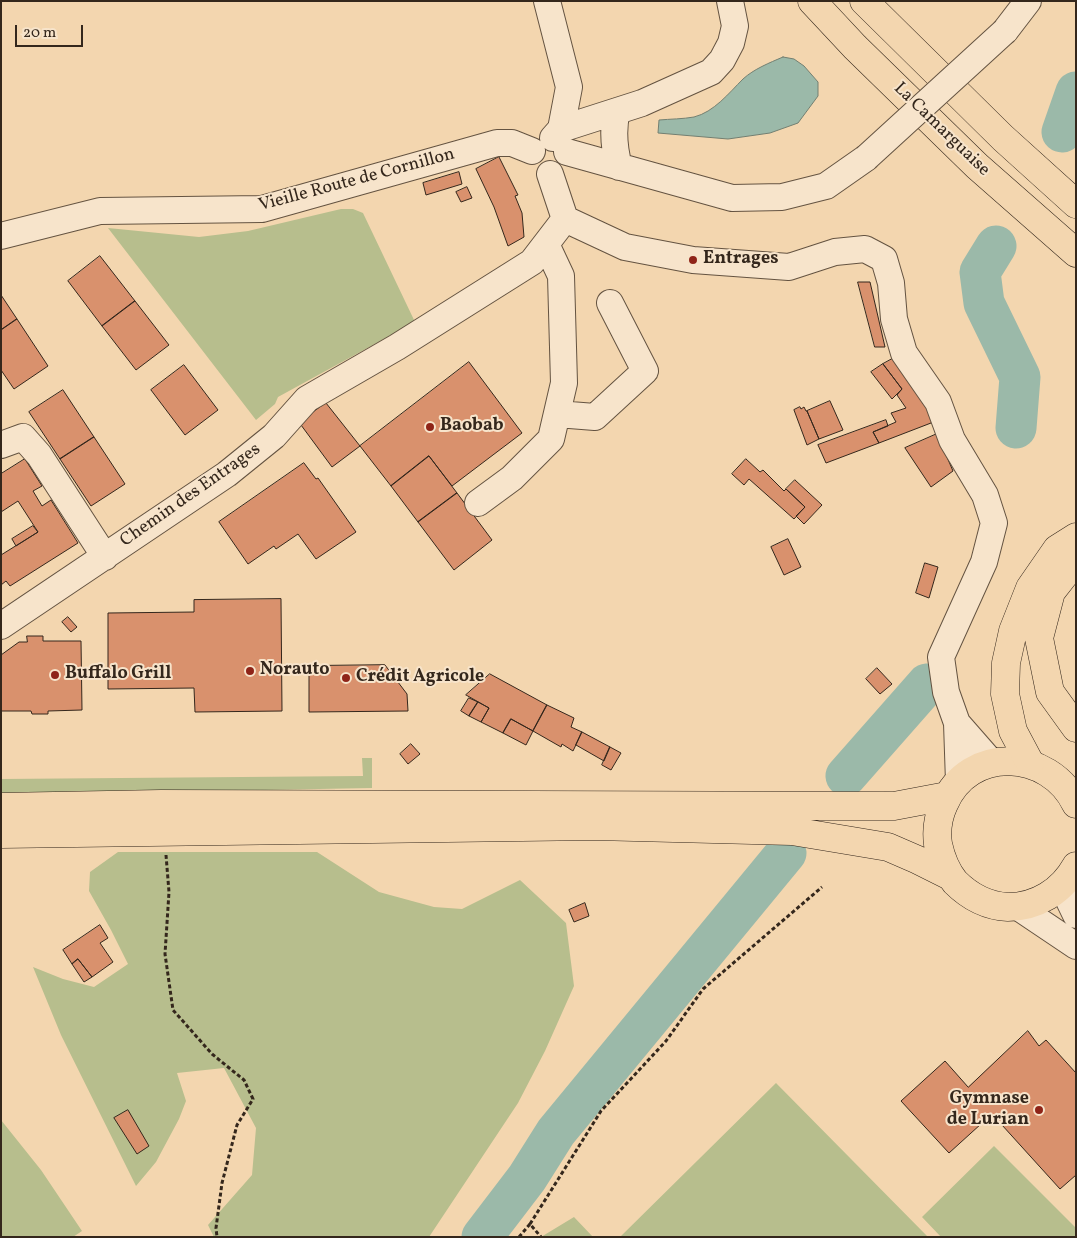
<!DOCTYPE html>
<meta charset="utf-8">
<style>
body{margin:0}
#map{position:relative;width:1077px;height:1238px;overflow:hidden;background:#f3d6af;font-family:Vollkorn,serif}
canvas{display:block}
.frame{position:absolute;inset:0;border:2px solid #34271c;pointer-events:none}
.scale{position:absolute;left:15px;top:25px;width:68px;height:22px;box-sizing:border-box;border:2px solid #34271c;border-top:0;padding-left:6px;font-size:15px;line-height:18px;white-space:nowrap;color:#34271c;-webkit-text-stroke:4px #f7e4cb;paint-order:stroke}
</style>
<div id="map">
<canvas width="1077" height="1238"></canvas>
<div class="frame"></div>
<div class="scale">20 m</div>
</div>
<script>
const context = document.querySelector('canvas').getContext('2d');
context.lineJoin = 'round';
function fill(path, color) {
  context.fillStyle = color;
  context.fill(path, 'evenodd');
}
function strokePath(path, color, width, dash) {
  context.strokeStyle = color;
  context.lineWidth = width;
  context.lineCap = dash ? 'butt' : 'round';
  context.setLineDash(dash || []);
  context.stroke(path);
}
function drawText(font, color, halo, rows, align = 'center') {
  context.font = font + ' Vollkorn,serif';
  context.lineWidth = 4;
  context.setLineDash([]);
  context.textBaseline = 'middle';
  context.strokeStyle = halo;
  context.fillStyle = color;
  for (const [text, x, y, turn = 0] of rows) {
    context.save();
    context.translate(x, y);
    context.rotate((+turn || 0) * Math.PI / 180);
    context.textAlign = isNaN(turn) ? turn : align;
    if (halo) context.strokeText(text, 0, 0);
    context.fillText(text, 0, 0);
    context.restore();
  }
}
const green = new Path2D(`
 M341 209H353L363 213 415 322 278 397 275 404 256 420 108 228 199 237 248 231Z
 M362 758H372V788L1 795V779L363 776Z
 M118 852H317L379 892 434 907 462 909 520 880 566 923 574 986 545 1051 518 1103 429 1237H214L208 1225 252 1175 256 1128 224 1068 177 1073 186 1101 179 1119 156 1162 136 1186 61 1035 33 967 63 979 94 987 128 964 111 930 89 891 90 872Z
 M776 1083 928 1237H620Z
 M1 1120 41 1170 82 1231 73 1237H1Z
 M994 1146 1076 1228V1237H941L922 1217Z
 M574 1217 593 1237H541Z`);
const water = new Path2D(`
 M783 57 794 59 804 66 818 82V96L798 123 770 133 728 139 658 133 659 120C670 119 683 119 694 117 714 112 729 93 743 79 754 69 769 63 783 57Z`);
const river = new Path2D(`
 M1062 132 1076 92
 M996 246 980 272 984 303 1020 377 1016 428
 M846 776 927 684
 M482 1237 527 1178 556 1132 786 853`);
const building = new Path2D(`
 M499 157 518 195 515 196 522 213 524 237 508 246 494 207 476 169Z
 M459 172 462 184 426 195 423 183Z
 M467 187 472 198 461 202 456 192Z
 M100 256 135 301 102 326 68 281Z
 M858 282H870L885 347H875Z
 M1 295 17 319 1 330Z
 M135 301 169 345 136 370 102 326Z
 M17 319 48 366 14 389 1 370V330Z
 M894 358 934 419 931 423 879 443 873 432 896 422 891 413 906 408 897 395 902 389 883 364Z
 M469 362 522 433 452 486 429 456 391 486 360 446Z
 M883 364 902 389 892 399 871 372Z
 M184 365 218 410 185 435 151 390Z
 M63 390 94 437 60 459 29 412Z
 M830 401 843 430 819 439 807 411Z
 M326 403 360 446 332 467 301 425 309 415Z
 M800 407 801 409 804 407 806 411H807L819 439 807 445 794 410Z
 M886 420 888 426 873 432 879 443 826 463 818 445Z
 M937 434 953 471 931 487 905 448Z
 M94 437 125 484 91 506 60 459Z
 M429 456 457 493 418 522 391 486Z
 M25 459 42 486 33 491 42 506 51 500 78 543 10 586 6 581 1 585V555L38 532 18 501 1 512V474Z
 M746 459 760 472 763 470 784 491 786 489 805 507 794 519 749 479 744 485 732 474Z
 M304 463 316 479 318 478 356 532 316 559 298 534 276 549 274 546 248 564 219 522Z
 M795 480 822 505 804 524 796 516 805 507 786 489Z
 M457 493 492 540 454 570 418 522Z
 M33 526 38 532 16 546 12 539Z
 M788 539 801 567 784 575 771 547Z
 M925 563 938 567 929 598 916 593Z
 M281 599 282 711 195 712 194 688 108 689V613L194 612V600Z
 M68 617 77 627 71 632 62 622Z
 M27 636H43V641H81L82 710 48 711V714H32L31 711H1V655L19 642H27Z
 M385 665 407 694 408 711 309 712V666Z
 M877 668 892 684 880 694 866 679Z
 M490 674 547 705 533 731 511 719 503 733 481 722 489 708 466 695Z
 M469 698 478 702 469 716 461 711Z
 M478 702 489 708 481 722 469 716Z
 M547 705 574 718 571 727 582 732 573 751 562 744 561 747 533 731Z
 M511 719 533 731 526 745 503 733Z
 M582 732 610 747 604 761 576 745Z
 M411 744 420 754 408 764 400 754Z
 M610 747 621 753 611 770 602 765Z
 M585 903 589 916 574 922 569 910Z
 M100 925 108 938 100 943 113 962 92 977 78 959 72 964 63 950Z
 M78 959 92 977 84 982 72 964Z
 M1028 1031 1039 1046 1046 1040 1076 1073V1175L1060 1189 992 1114 949 1153 901 1101 945 1061 968 1087Z
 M128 1110 149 1146 137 1154 114 1118Z`);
const path = new Path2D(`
 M166 855 169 892 165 954 173 1010 212 1054 244 1080 253 1099 237 1125 222 1183 216 1228 217 1237
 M530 1224 601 1111 666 1041 703 989 822 887
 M519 1237 530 1224 541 1237`);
const minor = new Path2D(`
 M547 1 569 87 561 129
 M1005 31 1028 1
 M617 111C612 130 614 148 619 167
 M553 138 561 129 642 103 711 72 722 60 731 43 735 26 730 1
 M567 152 732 198 782 197 826 186 866 158
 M550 174 565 219 625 247 693 260 789 267 835 252 865 249 884 259 891 283 894 319 904 353 938 402 952 440 985 495 994 523 984 562 941 657 946 692 957 723 959 782
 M1 236 100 211 262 209 497 143H512L532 151
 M557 414 595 417 645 371 610 303
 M1 445 23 437 39 455 105 557
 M478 503 512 478 551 439 564 383 561 276 546 244
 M1 626 227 474 274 436 307 399 397 347 532 262 565 219
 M957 723 992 763
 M1062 886 1076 915
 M1018 907 1076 946`);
const major = new Path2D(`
 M1076 804C1049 749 969 745 944 804 938 817 936 830 938 844 941 858 946 871 955 882 970 897 987 906 1008 907 1037 907 1062 891 1076 866
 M1 807 161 804 894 806 947 796
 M1 834 595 826 792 831 888 847 918 860 950 876`);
const highway = new Path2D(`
 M812 1 855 47 977 166 1076 253
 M864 1 1003 138 1076 204
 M1076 560 1051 592 1039 638 1050 692 1076 728
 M1030 763 1013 731 1005 694 1006 663 1013 631 1030 588 1057 549 1076 537`);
const minorBridge = new Path2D(`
 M866 158 1005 31`);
const markers = [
 [693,260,5,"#8f2418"],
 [430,427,5,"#8f2418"],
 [250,671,5,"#8f2418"],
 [55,675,5,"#8f2418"],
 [346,678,5,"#8f2418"],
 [1039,1110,5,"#8f2418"]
];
const streetNames = [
 ["La Camarguaise",941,130,44],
 ["Vieille Route de Cornillon",357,181,-15],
 ["Chemin des Entrages",191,496,-35]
];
const poiNames = [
 ["Entrages",703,260],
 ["Baobab",440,427],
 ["Norauto",260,671],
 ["Buffalo Grill",65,675],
 ["Crédit Agricole",356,678],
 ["Gymnase",1029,1100,"right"],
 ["de Lurian",1029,1121,"right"]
];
fill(green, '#b7be8d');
fill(water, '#9bb9a9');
strokePath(water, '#727f71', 1);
strokePath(river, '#9bb9a9', 41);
fill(building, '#d9916d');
strokePath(building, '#34271c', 1);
strokePath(minor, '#645341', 28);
strokePath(major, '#34271c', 29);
strokePath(highway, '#34271c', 29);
strokePath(path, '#34271c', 3, [4, 2.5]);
strokePath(minor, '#f7e4cb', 26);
strokePath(major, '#f3d6af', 28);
strokePath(highway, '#f3d6af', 28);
strokePath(minorBridge, '#645341', 28, []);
strokePath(minorBridge, '#f7e4cb', 26);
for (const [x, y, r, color] of markers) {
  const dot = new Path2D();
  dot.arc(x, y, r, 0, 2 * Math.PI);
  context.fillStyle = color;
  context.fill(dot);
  strokePath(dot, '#f7e4cb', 2);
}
drawText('18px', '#34271c', '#f7e4cb', streetNames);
drawText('bold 18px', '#34271c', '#f7e4cb', poiNames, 'left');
</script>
